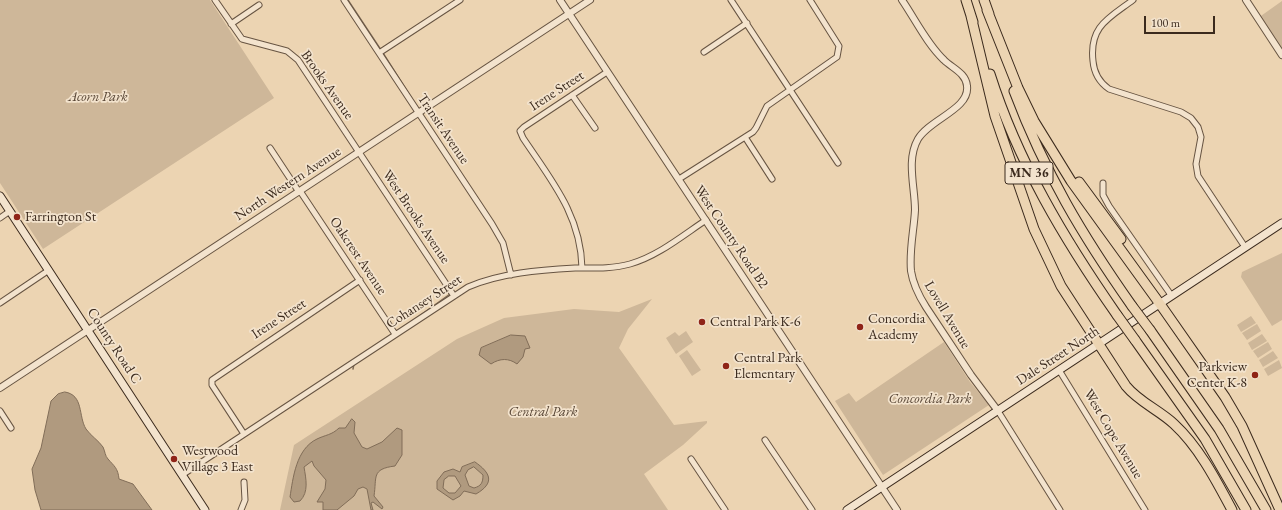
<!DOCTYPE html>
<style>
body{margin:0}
#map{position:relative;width:1282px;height:510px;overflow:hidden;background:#ecd4b2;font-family:"EB Garamond",serif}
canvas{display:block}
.scale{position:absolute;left:1144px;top:16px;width:71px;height:18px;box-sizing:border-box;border:2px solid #3b2a1d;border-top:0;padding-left:5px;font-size:12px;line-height:14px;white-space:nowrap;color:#3b2a1d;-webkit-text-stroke:3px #f3e3cd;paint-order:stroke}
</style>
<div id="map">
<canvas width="1282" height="510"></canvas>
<div class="scale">100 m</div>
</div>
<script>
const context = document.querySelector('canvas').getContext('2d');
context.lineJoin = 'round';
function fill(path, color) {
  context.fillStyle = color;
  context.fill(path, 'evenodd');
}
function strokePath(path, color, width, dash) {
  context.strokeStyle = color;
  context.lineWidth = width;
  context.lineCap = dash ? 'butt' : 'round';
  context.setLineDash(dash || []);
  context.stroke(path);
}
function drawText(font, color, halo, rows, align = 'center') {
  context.font = font + ' "EB Garamond",serif';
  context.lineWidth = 3.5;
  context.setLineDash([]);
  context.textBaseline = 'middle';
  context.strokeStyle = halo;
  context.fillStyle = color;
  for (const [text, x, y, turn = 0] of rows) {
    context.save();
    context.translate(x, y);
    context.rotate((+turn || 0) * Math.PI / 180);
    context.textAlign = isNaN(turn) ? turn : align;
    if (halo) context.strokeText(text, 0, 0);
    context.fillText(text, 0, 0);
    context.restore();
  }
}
const green = new Path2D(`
 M0 0H210L274 98 43 249 0 183Z
 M1282 1V55L1258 18Z
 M1282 253V320L1272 326 1241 277 1242 272Z
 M652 299 628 329 619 348 674 425 707 421V423L683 445 644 474 668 510H280L294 445 457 339 504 318 574 309 619 312Z
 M1251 316 1256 323 1241 332 1237 325Z
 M1257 324 1261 331 1247 340 1242 333Z
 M686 331 693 342 676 354 666 338 675 332 679 336Z
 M1262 334 1267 341 1252 350 1248 343Z
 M944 342 970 382 989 405 883 475 835 401 849 393 856 402Z
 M1268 342 1272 349 1258 358 1253 351Z
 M687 350 701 370 692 376 679 356Z
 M1273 351 1278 358 1263 367 1259 360Z
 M1279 360 1282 368 1268 376 1264 369Z`);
const water = new Path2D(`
 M511 335 525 336 530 348 525 349 523 357 517 364C509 358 500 358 491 364L479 355 481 348Z
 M65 392C84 395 78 416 86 429 91 436 98 440 103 447 105 451 105 456 108 459 114 466 118 468 119 479L133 484 152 510H41L35 490 32 469 41 448 51 401 58 394Z
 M352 419 355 422 354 433 362 447 367 449 382 442 397 428 402 430V455L395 466C371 469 377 477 374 496L383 507 382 509 373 502 371 503 373 510H371L367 489 363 487 358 489 354 496 337 510H323V502H317L325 489 326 480 314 466 312 461 304 467C306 479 309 492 300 501L294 502 290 497C293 478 296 449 317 439 325 435 332 435 339 428H345Z
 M475 462C491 473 495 483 476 494L464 491 460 496 453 500 437 489V481L444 472 453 469 460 472 462 467ZM474 467 483 475C483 483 481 486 474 488L469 486 465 475 468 470ZM449 476H455L461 486 455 493H449L443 488 444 480Z`);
const stream = new Path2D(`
 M348 0 381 50
 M383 53 412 99
 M411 322 450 294
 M353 369 354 364`);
const minor = new Path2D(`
 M215 0 242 39 287 51 298 60 454 296
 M344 0 492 224 503 243 511 275
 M731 0 838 163
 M1133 0C1109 18 1089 26 1093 61 1094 73 1099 82 1109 89L1181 112 1191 118 1198 127 1201 137 1196 164 1198 176 1245 247
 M231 24 259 5
 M704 52 747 23
 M379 53 460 0
 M572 95 595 128
 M745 137 772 179
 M270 148 299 192
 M679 179 753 132 756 128 767 106 837 57 839 46 810 0
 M1103 183V195L1109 206 1171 295
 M300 191 395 334
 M0 218 10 211
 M582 268C581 215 551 180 523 138L520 131 524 127 607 72
 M0 303 49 270
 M1059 370 1145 510
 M0 411 11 428
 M998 411 1060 510
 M244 434 212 385V380L360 280
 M765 440 812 510
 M691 459 725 510
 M182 475 468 287C500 273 540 270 575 268 593 268 612 269 630 264 658 256 682 236 706 220
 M241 510 245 500 244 482`);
const tertiary = new Path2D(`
 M560 0 897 510
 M902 0C915 19 927 44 944 60 952 68 966 73 967 86 970 109 930 119 918 139 906 160 915 187 915 210 914 230 909 250 911 271 913 284 919 296 926 307L971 375 998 411
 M1246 0 1282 55
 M0 388 590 0`);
const secondary = new Path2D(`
 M0 196 205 510
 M847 510 1282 223`);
const motorway = new Path2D(`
 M966 0 973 22
 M984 0 989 14
 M987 10 1018 88 1034 121 1071 181 1160 304 1225 397 1242 426 1280 510
 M971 16 995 116 1034 229 1061 286 1126 386C1139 402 1159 410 1174 424 1199 447 1216 480 1232 510
 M990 74C1018 162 1064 239 1117 315
 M1014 91C1045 173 1082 235 1132 306
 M1079 182 1121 239
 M1150 330 1219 429 1266 510
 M1135 340 1205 439 1246 510`);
const motorwayBridge = new Path2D(`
 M1132 306 1150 330
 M1117 315 1135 340`);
const markers = [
 [17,217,4,"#8f2418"],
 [702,322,4,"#8f2418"],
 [860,327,4,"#8f2418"],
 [726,366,4,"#8f2418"],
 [1255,375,4,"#8f2418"],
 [174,459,4,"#8f2418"]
];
const shields = [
 [1029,173,48]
];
const shieldNames = [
 ["MN 36",1029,173]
];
const streetNames = [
 ["Brooks Avenue",327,85,55],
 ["Irene Street",557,91,-33],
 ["Transit Avenue",443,129,56],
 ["North Western Avenue",288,184,-33],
 ["West Brooks Avenue",416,217,56],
 ["West County Road B2",731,237,56],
 ["Oakcrest Avenue",358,256,56],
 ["Cohansey Street",424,302,-33],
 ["Lovell Avenue",947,315,59],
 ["Irene Street",279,319,-33],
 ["County Road C",114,346,57],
 ["Dale Street North",1058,356,-33],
 ["West Cope Avenue",1113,434,59]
];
const parkNames = [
 ["Acorn Park",98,97],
 ["Concordia Park",930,399],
 ["Central Park",543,412]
];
const poiNames = [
 ["Farrington St",25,217],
 ["Concordia",868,319],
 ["Academy",868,335],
 ["Central Park K-6",710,322],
 ["Central Park",734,358],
 ["Elementary",734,374],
 ["Parkview",1247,367,"right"],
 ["Center K-8",1247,383,"right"],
 ["Westwood",182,451],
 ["Village 3 East",182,467]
];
fill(green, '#ceb799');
fill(water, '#b09a7f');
strokePath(water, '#816d58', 1);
strokePath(stream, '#816d58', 1.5);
strokePath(minor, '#675442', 7);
strokePath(tertiary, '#675442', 8);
strokePath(secondary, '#3b2a1d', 9);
strokePath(motorway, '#3b2a1d', 11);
strokePath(minor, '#f3e3cd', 5);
strokePath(tertiary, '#f3e3cd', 6);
strokePath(secondary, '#f3e3cd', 7);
strokePath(motorway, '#ecd4b2', 9);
strokePath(motorwayBridge, '#3b2a1d', 11, []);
strokePath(motorwayBridge, '#ecd4b2', 9);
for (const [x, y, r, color] of markers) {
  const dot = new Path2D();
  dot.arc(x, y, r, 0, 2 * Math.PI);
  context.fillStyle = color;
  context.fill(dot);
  strokePath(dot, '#f3e3cd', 1.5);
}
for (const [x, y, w] of shields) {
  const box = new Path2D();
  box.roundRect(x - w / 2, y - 11, w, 22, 3);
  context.fillStyle = '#f3e3cd';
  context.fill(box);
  strokePath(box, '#3b2a1d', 1);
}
drawText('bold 13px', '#3b2a1d', null, shieldNames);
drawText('14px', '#3b2a1d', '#f3e3cd', streetNames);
drawText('italic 14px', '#584636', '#f3e3cd', parkNames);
drawText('14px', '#3b2a1d', '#f3e3cd', poiNames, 'left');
</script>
